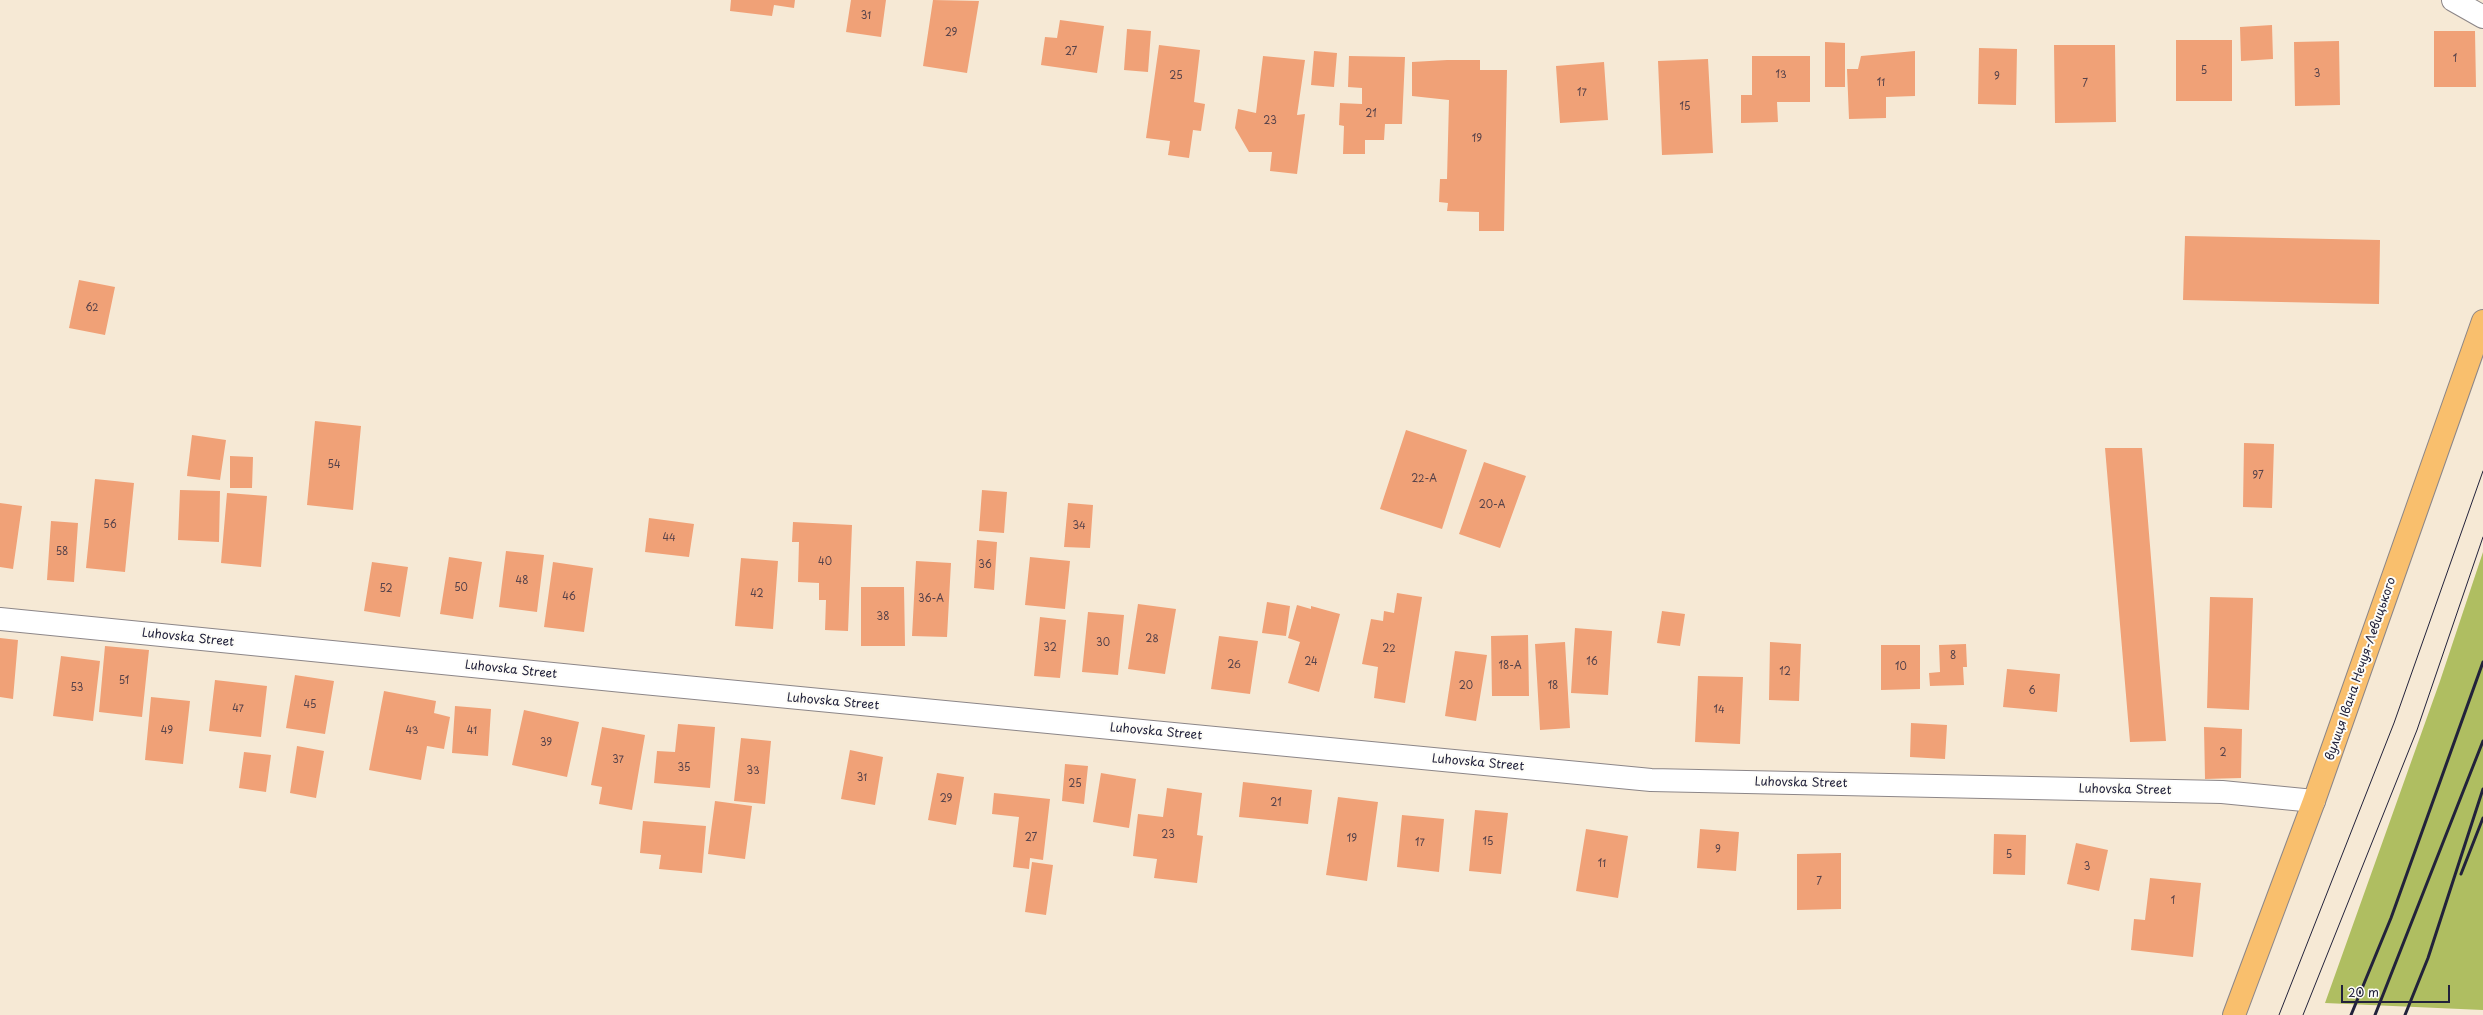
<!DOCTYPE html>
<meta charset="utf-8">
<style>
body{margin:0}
#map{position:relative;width:2483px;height:1015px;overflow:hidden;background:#f6e9d5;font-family:"Playpen Sans",sans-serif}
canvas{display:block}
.scale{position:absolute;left:2341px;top:985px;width:109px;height:18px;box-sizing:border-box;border:2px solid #22223b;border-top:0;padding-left:5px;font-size:12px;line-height:14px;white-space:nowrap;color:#22223b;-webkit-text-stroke:3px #fdfcf7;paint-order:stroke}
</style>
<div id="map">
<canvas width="2483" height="1015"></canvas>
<div class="scale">20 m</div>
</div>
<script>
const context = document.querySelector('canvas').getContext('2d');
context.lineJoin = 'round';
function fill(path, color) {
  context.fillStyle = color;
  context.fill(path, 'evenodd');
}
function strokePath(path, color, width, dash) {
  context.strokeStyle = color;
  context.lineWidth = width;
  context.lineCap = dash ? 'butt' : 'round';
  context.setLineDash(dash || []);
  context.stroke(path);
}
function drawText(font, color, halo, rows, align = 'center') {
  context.font = font + ' "Playpen Sans",sans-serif';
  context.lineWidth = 4;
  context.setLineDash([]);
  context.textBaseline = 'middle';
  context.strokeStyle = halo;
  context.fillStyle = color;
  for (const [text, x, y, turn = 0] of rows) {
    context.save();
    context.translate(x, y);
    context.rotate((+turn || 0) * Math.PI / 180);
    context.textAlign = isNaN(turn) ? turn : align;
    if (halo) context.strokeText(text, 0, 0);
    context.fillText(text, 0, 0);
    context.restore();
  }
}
const green = new Path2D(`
 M2483 552V1010L2325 1003 2440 681Z`);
const building = new Path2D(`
 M731 0H795L794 8 774 5 772 16 730 11Z
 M851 0H886L881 37 846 32Z
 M933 0 979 1 967 73 923 66Z
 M1060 20 1104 26 1097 73 1041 65 1045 37 1057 38Z
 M2272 25 2273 59 2241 61 2240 27Z
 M1127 29 1151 31 1148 72 1124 70Z
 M2434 31H2475L2476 87H2434Z
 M2176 40H2232V101H2176Z
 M2339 41 2340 105 2295 106 2294 42Z
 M1825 42 1845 43V87H1825Z
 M1159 45 1200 50 1194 102 1205 104 1201 131 1193 130 1189 158 1168 155 1170 141 1146 138Z
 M2054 45H2115L2116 122 2055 123Z
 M1979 48 2017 49 2016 105 1978 104Z
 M1314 51 1337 53 1334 87 1311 85Z
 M1915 51V96L1886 97V118L1849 119 1847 69H1858L1861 56Z
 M1263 56 1305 60 1297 115 1305 114 1297 174 1270 171 1272 152H1249L1235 128 1238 109 1256 113Z
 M1349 56 1405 57 1402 124H1385L1384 140H1365V154H1343L1344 126 1339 125 1340 103 1362 104V88L1348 87Z
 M1752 56H1810V102H1777L1778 122 1741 123V95H1752Z
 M1708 59 1713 153 1662 155 1658 61Z
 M1447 60H1480V70H1507L1504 231H1479V212L1447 211 1448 203 1439 202 1440 179H1447L1449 100 1412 96V62Z
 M1604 62 1608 120 1560 123 1556 66Z
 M2185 236 2380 240 2379 304 2183 300Z
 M79 280 115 287 105 335 69 328Z
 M315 421 361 426 353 510 307 505Z
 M1406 430 1467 450 1442 529 1380 509Z
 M192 435 226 440 220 480 187 476Z
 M2244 443 2274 444 2272 508 2243 507Z
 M2105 448H2142L2166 741 2130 742Z
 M230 456 253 457 252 488H230Z
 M1484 462 1526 476 1500 548 1459 534Z
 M95 479 134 483 125 572 86 568Z
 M180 490 220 491 219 542 178 540Z
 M982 490 1007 492 1004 533 979 531Z
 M227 493 267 496 261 567 221 563Z
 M0 503 22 506 13 569 0 567Z
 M1068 503 1093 505 1090 548 1064 547Z
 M649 518 694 524 689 557 645 552Z
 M51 521 78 523 74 582 47 580Z
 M793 522 852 525 848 631 825 630 826 600H819V583L798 582 799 542H792Z
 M977 540 997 542 994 590 974 588Z
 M506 551 544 555 537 612 499 607Z
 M449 557 482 562 473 619 440 614Z
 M1030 557 1070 561 1065 609 1025 605Z
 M741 558 778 561 773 629 735 626Z
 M916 561 951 563 947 637 912 636Z
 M372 562 408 567 400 617 364 611Z
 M553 562 593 568 584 632 544 627Z
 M861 587H904L905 646H861Z
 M1397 593 1422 597 1405 703 1374 698 1378 667 1362 664 1371 619 1383 621 1384 611 1394 613Z
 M2210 597 2253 598 2249 710 2207 708Z
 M1267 602 1290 606 1286 636 1262 633Z
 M1138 604 1176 609 1165 674 1128 669Z
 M1297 605 1311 609V606L1340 614 1319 692 1288 683 1300 642 1288 638Z
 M1662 611 1685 614 1680 646 1657 643Z
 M1088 612 1124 615 1118 675 1082 672Z
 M1040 617 1066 620 1060 678 1034 676Z
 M1575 628 1612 631 1608 695 1571 693Z
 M1528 635 1529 696H1492L1491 636Z
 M1219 636 1258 641 1250 694 1211 689Z
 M0 638 18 640 13 699 0 697Z
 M1565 642 1570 728 1540 730 1535 644Z
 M1770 642 1801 644 1799 701 1769 700Z
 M1966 644 1967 667H1963L1964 685 1930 686 1929 673 1940 672 1939 645Z
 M1881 645H1920V689L1881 690Z
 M105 646 149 650 142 717 99 712Z
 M1455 651 1487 655 1476 721 1445 716Z
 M61 656 100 661 93 721 53 716Z
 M2007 669 2060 674 2057 712 2003 707Z
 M295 675 334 681 325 734 286 728Z
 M1698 676 1743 677 1740 744 1695 742Z
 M215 680 267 686 261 737 209 731Z
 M384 691 436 701 434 713 450 717 444 749 427 746 421 780 369 770Z
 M151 697 190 701 183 764 145 760Z
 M455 706 491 709 488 756 452 753Z
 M524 710 579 722 567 777 512 765Z
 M1911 723 1947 725 1945 759 1910 757Z
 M678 724 715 727 710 788 654 783 657 751 675 752Z
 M602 727 645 735 632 810 599 804 602 787 591 785Z
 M2204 727 2242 729 2241 778 2205 779Z
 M741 738 771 741 765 804 734 801Z
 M297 746 324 751 316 798 290 793Z
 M850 750 883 757 875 805 841 799Z
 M244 752 271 755 266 792 239 788Z
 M1065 764 1088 766 1084 804 1062 801Z
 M937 773 964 777 956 825 928 820Z
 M1101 773 1136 779 1129 828 1093 822Z
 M1243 782 1312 790 1308 824 1239 817Z
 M1167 788 1202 793 1197 835 1203 836 1197 883 1154 878 1157 859 1133 856 1138 814 1163 817Z
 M994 793 1050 799 1043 860 1030 858 1029 869 1013 867 1019 817 992 814Z
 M1338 797 1378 802 1367 881 1326 875Z
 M715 801 752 806 745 859 708 854Z
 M1475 810 1508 813 1501 874 1469 871Z
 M1402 815 1444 819 1439 872 1397 867Z
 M643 821 706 826 702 873 659 869 661 855 640 853Z
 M1586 829 1628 836 1618 898 1576 891Z
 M1700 829 1739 832 1736 871 1697 868Z
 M1994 834 2026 835 2025 875 1993 874Z
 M2076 843 2108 850 2099 891 2067 884Z
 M1841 853V909L1797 910V854Z
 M1032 862 1053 865 1046 915 1025 912Z
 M2150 878 2201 883 2193 957 2131 950 2134 919 2145 920Z`);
const minor = new Path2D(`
 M2453 0 2483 17
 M0 619 633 682 1651 780 2222 792 2314 801`);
const major = new Path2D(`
 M2234 1015 2314 801 2483 321`);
const tram = new Path2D(`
 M2279 1015 2394 723 2483 471
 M2303 1015 2417 730 2483 537`);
const rail = new Path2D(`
 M2461 874 2483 818
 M2351 1015 2391 918 2483 662
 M2375 1015 2483 741
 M2405 1015 2428 958 2483 789`);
const numberNames = [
 ["31",866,16],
 ["29",951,33],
 ["27",1071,52],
 ["1",2455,59],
 ["5",2204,71],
 ["3",2317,74],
 ["13",1781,75],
 ["25",1176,76],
 ["9",1997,77],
 ["11",1881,83],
 ["7",2085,84],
 ["17",1582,93],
 ["15",1685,107],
 ["21",1371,114],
 ["23",1270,121],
 ["19",1477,139],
 ["62",92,308],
 ["54",334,465],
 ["97",2258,476],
 ["22-А",1424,479],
 ["20-А",1492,505],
 ["56",110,525],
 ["34",1079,526],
 ["44",669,538],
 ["58",62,552],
 ["40",825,562],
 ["36",985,565],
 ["48",522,581],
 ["50",461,588],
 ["52",386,589],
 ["42",757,594],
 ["46",569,597],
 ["36-А",931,599],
 ["38",883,617],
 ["28",1152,639],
 ["30",1103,643],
 ["32",1050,648],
 ["22",1389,649],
 ["8",1953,656],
 ["24",1311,662],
 ["16",1592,662],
 ["26",1234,665],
 ["18-А",1510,666],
 ["10",1901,667],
 ["12",1785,672],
 ["51",124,681],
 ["20",1466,686],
 ["18",1553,686],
 ["53",77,688],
 ["6",2032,691],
 ["45",310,705],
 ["47",238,709],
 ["14",1719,710],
 ["49",167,731],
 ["43",412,731],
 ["41",472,731],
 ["39",546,743],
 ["2",2223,753],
 ["37",618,760],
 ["35",684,768],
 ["33",753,771],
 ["31",862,778],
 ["25",1075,784],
 ["29",946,799],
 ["21",1276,803],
 ["23",1168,835],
 ["27",1031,838],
 ["19",1352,839],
 ["15",1488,842],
 ["17",1420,843],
 ["9",1718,850],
 ["5",2009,855],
 ["11",1602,864],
 ["3",2087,867],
 ["7",1819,882],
 ["1",2173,901]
];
const streetNames = [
 ["Luhovska Street",188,638,6],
 ["вулиця Івана Нечуя-Левицького",2361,669,-71],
 ["Luhovska Street",511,670,6],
 ["Luhovska Street",833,702,5],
 ["Luhovska Street",1156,732,5],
 ["Luhovska Street",1478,763,5],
 ["Luhovska Street",1801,783,1],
 ["Luhovska Street",2125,790,1]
];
fill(green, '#afbe61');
fill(building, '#f0a177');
strokePath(minor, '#8c8688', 24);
strokePath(major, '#8c8688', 24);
strokePath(minor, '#fff', 22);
strokePath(major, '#f9bf6d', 22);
strokePath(tram, '#22223b', 1);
strokePath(rail, '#22223b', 3);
drawText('10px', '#56424a', null, numberNames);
drawText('12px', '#22223b', '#fdfcf7', streetNames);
</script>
